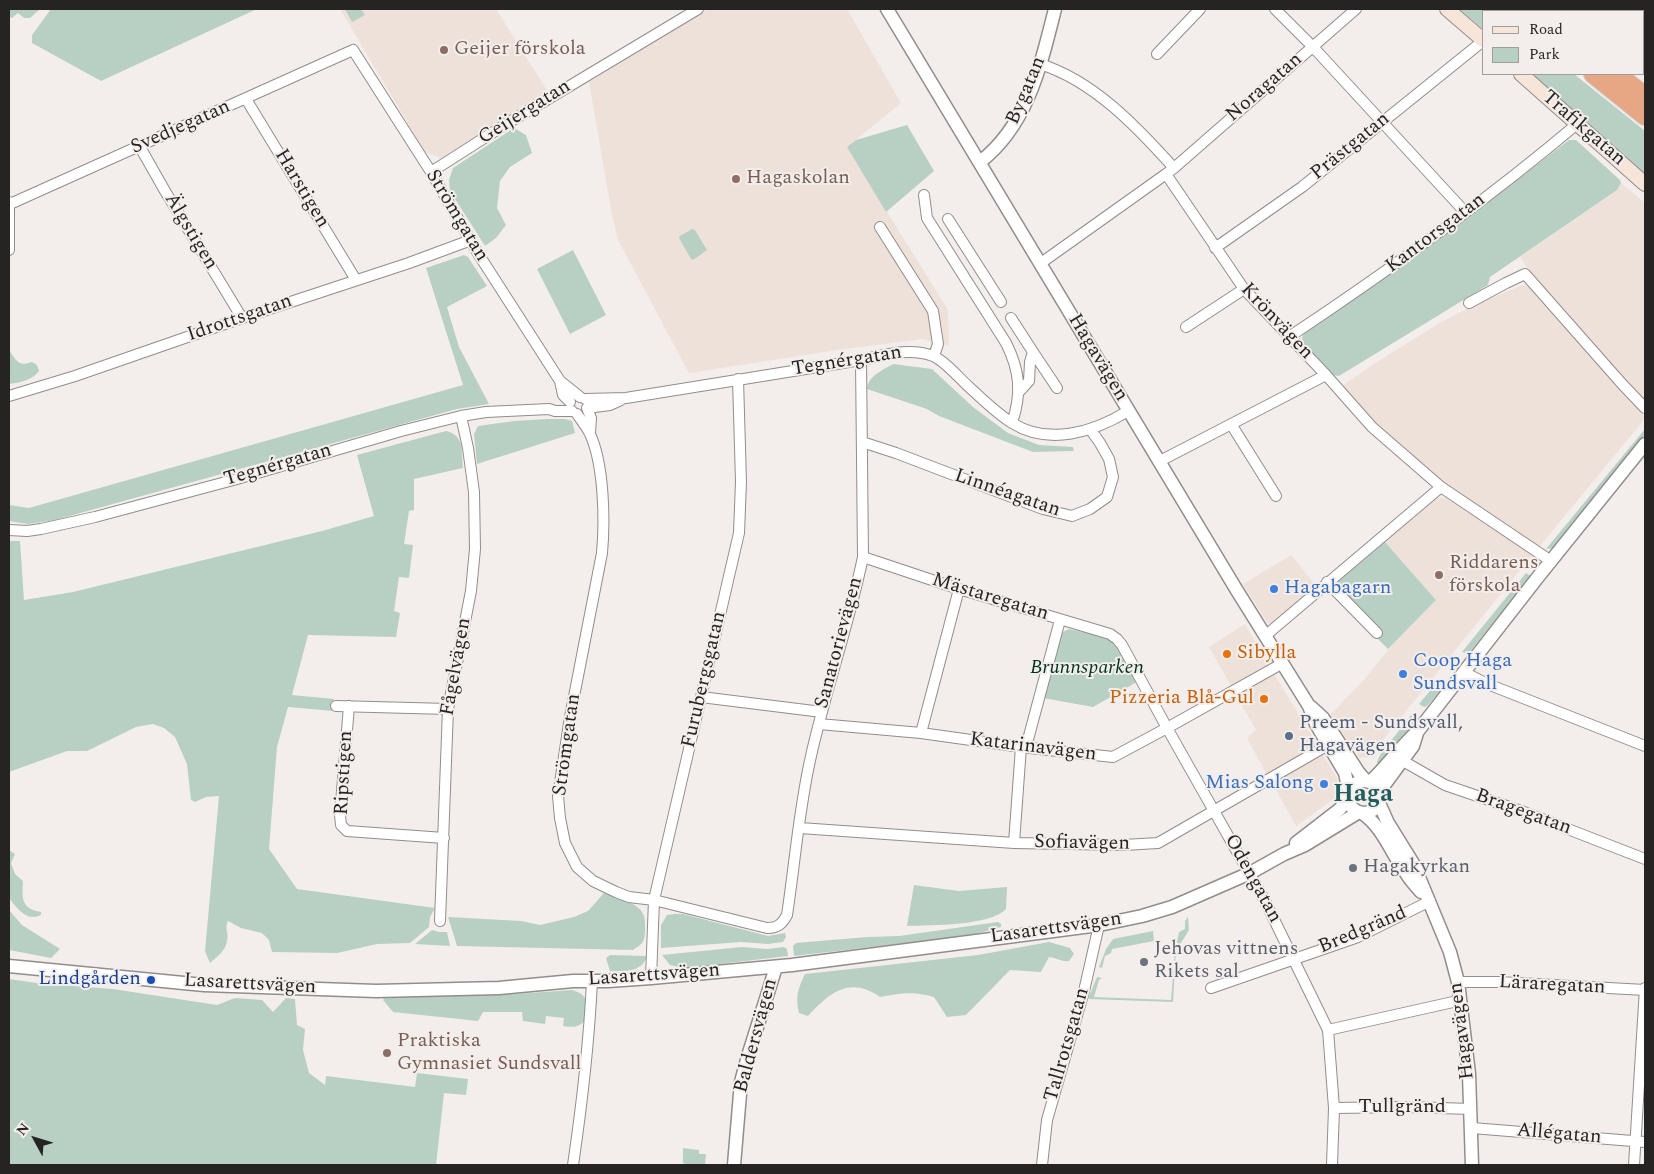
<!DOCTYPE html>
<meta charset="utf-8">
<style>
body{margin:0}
#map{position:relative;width:1654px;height:1174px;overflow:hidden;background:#f3eeeb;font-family:Spectral,serif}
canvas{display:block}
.frame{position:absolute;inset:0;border:10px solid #262423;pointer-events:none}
.legend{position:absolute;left:1482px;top:10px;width:162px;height:65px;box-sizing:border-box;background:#f3eeeb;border:1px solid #a19d9b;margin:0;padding:6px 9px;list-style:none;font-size:15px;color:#262423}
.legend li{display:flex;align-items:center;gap:10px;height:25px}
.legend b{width:25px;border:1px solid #a19d9b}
.north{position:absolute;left:10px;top:1114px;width:50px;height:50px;-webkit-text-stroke:4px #f3eeeb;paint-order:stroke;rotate:309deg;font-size:14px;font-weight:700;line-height:20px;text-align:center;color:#262423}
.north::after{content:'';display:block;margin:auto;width:18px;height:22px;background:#262423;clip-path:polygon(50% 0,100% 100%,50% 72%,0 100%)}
</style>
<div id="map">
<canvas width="1654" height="1174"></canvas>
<div class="frame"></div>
<ul class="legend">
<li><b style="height:6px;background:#f8e5da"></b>Road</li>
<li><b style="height:14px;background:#b8d0c3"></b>Park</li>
</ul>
<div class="north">N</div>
</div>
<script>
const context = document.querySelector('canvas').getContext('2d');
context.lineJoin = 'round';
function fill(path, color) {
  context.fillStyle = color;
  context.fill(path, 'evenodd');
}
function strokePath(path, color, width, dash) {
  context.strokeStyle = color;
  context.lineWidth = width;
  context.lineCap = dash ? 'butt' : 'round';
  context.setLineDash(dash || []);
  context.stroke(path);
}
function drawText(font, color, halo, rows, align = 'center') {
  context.font = font + ' Spectral,serif';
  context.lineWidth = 4;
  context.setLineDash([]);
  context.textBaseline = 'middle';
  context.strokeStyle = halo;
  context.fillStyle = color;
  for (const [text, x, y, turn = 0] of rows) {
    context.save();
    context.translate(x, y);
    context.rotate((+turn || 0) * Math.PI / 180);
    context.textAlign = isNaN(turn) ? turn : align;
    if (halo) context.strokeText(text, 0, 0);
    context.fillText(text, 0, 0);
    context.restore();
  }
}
const built = new Path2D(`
 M340 9H496L548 92 441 158 425 152Z
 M708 9H847L901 103 847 147 948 310 949 346 923 339 837 350 689 373 618 240 612 215 589 82Z
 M1621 183 1645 203V401L1541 287 1520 257 1617 190Z
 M1523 285 1528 286 1644 416 1643 421 1539 547 1460 498 1374 425 1342 386 1374 364 1438 324 1474 305Z
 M1437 498H1445L1533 554 1369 757 1360 758 1330 715 1363 681 1392 645 1436 600 1385 542Z
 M1291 555 1316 586 1275 623 1270 624 1267 622 1243 584Z
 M1245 624 1268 664 1231 686 1209 647Z
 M1274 674 1317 744 1267 775 1247 738 1256 730 1236 695Z
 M1322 754 1337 778 1340 789 1334 799 1296 826 1272 783Z`);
const green = new Path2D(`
 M9 9H40L30 18H24L18 13 12 18 9 17Z
 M51 9H257L101 81 32 43V35Z
 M345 9H361L365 15 352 22Z
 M1459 9H1494L1497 11H1483V29Z
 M1532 74H1574L1645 131V175Z
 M907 125 934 171 886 212 847 147 856 140Z
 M514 128 526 135 532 153 510 167 500 181 497 208 506 225 496 238 485 246 450 191 449 180 453 168Z
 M1569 140H1576L1620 180 1621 183 1617 190 1490 277 1488 285 1339 376 1333 375 1303 344 1302 338 1305 331 1460 221 1468 218Z
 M692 229 695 230 707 250 693 260 691 259 679 238 680 236Z
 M573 250 606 315 570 334 537 269Z
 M464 255 468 257 487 286 447 307 459 347 489 404 457 409 55 520 28 524 9 521V505L29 508 463 385 426 268Z
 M9 350C17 361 18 367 32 362L37 365 39 371C33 380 19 383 9 384Z
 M893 364 932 369 973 407 1008 433 1039 445 1073 447 1074 451 1033 452 939 416 927 409 867 389C868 376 883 370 893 364Z
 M547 419H565L572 421 575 433 477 464 474 434 478 426 514 421Z
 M1645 429V434L1554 548 1546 549Z
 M446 431C465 436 461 450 463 468L414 479V510L409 511 404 544 413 545 409 578 399 577 394 611 400 613 396 637 308 635 292 695 334 699 333 711 288 707 277 747 269 849 297 889 435 908 430 917 429 927 410 943 377 944 337 953 272 952 269 940 262 933 241 928 228 921C224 929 229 933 227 941 226 950 217 957 210 963L205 951 219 796 206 797 195 802 191 800 187 764 175 737 164 728 153 724 136 727 87 751H67L9 772V541H20L24 600 73 592 155 572 322 531 374 516 357 455Z
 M1385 542 1436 600 1388 649 1376 637 1337 587 1336 583Z
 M1526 573 1531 576 1468 654 1462 652Z
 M1069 629 1106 637 1115 642 1137 682 1093 707 1043 698 1060 638 1063 632Z
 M1439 680 1445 685 1427 706 1424 707 1419 704Z
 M1411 715 1415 720 1413 727 1380 767 1377 762 1380 755Z
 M9 850 15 854 11 863 15 874 23 881C22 898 21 909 41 912V915C26 922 17 908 9 898Z
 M914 885 959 891 1007 887 1006 909C991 926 930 925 907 926Z
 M604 893C616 898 640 902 644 916 645 919 645 924 645 928 645 941 644 943 633 950L457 946 448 917 521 921 540 925 574 917 588 911Z
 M9 910 22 925 60 949 51 958 9 950Z
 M675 914H683L768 936 785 933 786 937 783 942 768 944 741 942 661 948V925L667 915Z
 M1188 917 1189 930 1176 951 1173 1002 1088 999 1097 977 1102 978 1099 980 1094 997 1171 1000 1175 952 1179 932 1185 929V921Z
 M998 922 1001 924V927L968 936 794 956 793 946 796 943 868 937 899 936Z
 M432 930 439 932H447L450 946 415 944Z
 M1153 931 1154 941 1112 949 1111 953 1105 956 1102 968 1099 967 1106 949 1113 939Z
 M1049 942 1070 948 1074 954 1069 961C1062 962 1057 958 1049 957L1041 972 1010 970 966 1015 947 1017 934 997C913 991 902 993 880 997 850 976 830 992 808 1016L799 1013C795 998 798 988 805 974L978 955Z
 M742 947 767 949 784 947 787 949 788 956 684 968 670 965 662 955Z
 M610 955 647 956C642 973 624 971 610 971L606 958Z
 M9 979 44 984 113 989 217 1005 235 998 262 1000 273 1012 286 998 295 999 297 1025 305 1029 303 1050 309 1073 325 1085 326 1076 415 1087 417 1073 468 1079 466 1095 444 1093 436 1165H9Z
 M572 990C589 995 587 1002 587 1018 580 1027 574 1028 563 1026L564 1018 546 1016 545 1024 523 1021 522 1012H483L478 1021 393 1012 383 1000 386 995 404 997 515 994Z
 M683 1148 699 1150V1154H706L705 1165H687L683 1163Z`);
const minor = new Path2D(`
 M1275 9 1313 47 1465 212
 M1157 54 1200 9
 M1040 64C1094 81 1137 127 1174 168L1166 174 1244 289 1326 375 1372 427 1441 487 1551 561
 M246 99 356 280
 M140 147 165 191 242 318
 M1174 168 1356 9
 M431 172 503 126 698 9
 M924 195 927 218 1006 343C1020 371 1022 393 1012 423
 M9 202V250
 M10 204 353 50 431 172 479 255 560 381 563 395 570 402
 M948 219 1001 302
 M880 227 933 311 938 344 934 356
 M1215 248 1302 187 1483 41
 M1041 263 1166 174
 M1469 303 1506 283 1525 274 1623 385 1645 408
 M1011 318 1033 352 1030 362 1029 381 1019 392
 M1186 327 1244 289
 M1289 337C1388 271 1486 201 1577 124
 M1033 352 1057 388
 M560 381 580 397
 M9 396 75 376 242 318 409 263 471 240
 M585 399 626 398 861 360C884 355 910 347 933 356 944 360 959 378 968 386 982 399 996 413 1012 423 1049 446 1094 432 1128 411
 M577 414C581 420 587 427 590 434 604 464 605 520 602 553L570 717 558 796 560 818 565 843 577 867 593 881 616 892 629 897 654 900 767 928C778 928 782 924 787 915 795 862 799 808 811 756 826 689 849 624 863 557L861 360
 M1231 424 1276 496
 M590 433 591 418 587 408 610 405 621 400
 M862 442 896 453 1043 509 1072 516 1090 509 1107 497 1113 477 1109 459 1100 443 1090 429
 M1160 461 1326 375
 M9 530 27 531 41 529 95 517 237 479 401 431 461 416 486 412 549 409 555 411H572
 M863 557 959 589 1110 634 1117 639 1122 645 1167 728 1265 901 1328 1030 1334 1108 1332 1165
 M1327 582 1377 633
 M1265 636 1441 487
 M1464 672 1485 683 1645 746
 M701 697 822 712
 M336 706 448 709
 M349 706 340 815 341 825 347 831 444 838
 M819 724 921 733 1021 747 1113 757 1167 728 1283 663
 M921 733 959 589
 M1026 747 1060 620
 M1403 761 1445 785 1524 812 1645 859
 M800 828 1014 843 1124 845 1158 843 1335 741
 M1014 843 1021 747
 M440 921 448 709 471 591 475 549 474 492 468 448 461 416
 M651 978 654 900 739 533 741 482 738 379
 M1458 982H1499L1645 990
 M1211 988 1358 937 1430 901
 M1328 1030 1453 1002H1461
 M1334 1108 1409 1107 1471 1109
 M1472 1128 1645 1142
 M573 1165C582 1104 589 1043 592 981
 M1042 1165 1047 1120 1084 991 1099 925
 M1634 1165 1645 988`);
const tertiary = new Path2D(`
 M887 9 1236 589 1309 706 1316 724 1345 773 1349 792
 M980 162C1028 125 1041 64 1055 9
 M1311 707 1323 718 1359 773 1366 781
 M1348 797a16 16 0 1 1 32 0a16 16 0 1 1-32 0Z
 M1370 782C1387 766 1400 747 1418 731L1538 577 1645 444
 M1379 792 1413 746 1417 733
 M1379 803 1388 823 1414 865 1450 952 1458 982 1469 1074 1472 1165
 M1362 813C1383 827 1391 853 1406 873 1410 880 1416 886 1421 892
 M1296 843 1340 809 1348 798
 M9 966 204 985 376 991 499 988 573 981H608L651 978 792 965 1099 925 1142 916 1172 907 1250 873 1284 854 1305 845 1359 812
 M734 1165 741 1082 748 1056 776 967`);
const secondary = new Path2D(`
 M1447 9 1483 40
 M1521 74 1645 184`);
const motorway = new Path2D(`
 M1512 9 1515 11
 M1537 9 1540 11
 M1593 74 1645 116
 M1617 74 1645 96`);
const markers = [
 [444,50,5,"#8d6e63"],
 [736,179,5,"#8d6e63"],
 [1439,575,5,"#8d6e63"],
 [1274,589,5,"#3f7fe0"],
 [1227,654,5,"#e8710a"],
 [1403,674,5,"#3f7fe0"],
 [1264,699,5,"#e8710a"],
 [1289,736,5,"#5c6f8a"],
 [1324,784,5,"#3f7fe0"],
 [1353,868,5,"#6b7280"],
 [1144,962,5,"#6b7280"],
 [151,980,5,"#1a4fb4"],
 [387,1053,5,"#8d6e63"]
];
const educationNames = [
 ["Geijer förskola",454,50],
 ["Hagaskolan",746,179],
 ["Riddarens",1449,564],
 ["förskola",1449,587],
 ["Praktiska",397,1042],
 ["Gymnasiet Sundsvall",397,1065]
];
const streetNames = [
 ["Noragatan",1265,88,-41],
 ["Bygatan",1027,91,-67],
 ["Geijergatan",525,113,-32],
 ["Svedjegatan",181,128,-24],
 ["Trafikgatan",1583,129,41],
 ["Prästgatan",1351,147,-39],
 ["Harstigen",301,189,59],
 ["Strömgatan",456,216,59],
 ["Älgstigen",190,232,59],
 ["Kantorsgatan",1436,234,-37],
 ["Idrottsgatan",240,319,-19],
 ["Krönvägen",1276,322,47],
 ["Hagavägen",1097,358,59],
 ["Tegnérgatan",847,362,-9],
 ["Tegnérgatan",278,466,-16],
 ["Linnéagatan",1007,494,19],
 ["Mästaregatan",990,598,17],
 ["Sanatorievägen",840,643,-75],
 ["Fågelvägen",457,667,-80],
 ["Furubergsgatan",705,680,-77],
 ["Strömgatan",568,745,-82],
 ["Katarinavägen",1033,748,7],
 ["Ripstigen",345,773,-87],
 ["Bragegatan",1523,813,20],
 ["Sofiavägen",1082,844,1],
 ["Odengatan",1252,879,61],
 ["Lasarettsvägen",1056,929,-8],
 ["Bredgränd",1363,931,-23],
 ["Lasarettsvägen",654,976,-4],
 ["Lasarettsvägen",250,985,3],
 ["Läraregatan",1552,986,3],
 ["Hagavägen",1463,1031,-97],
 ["Baldersvägen",757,1036,-75],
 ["Tallrotsgatan",1068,1045,-74],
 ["Tullgränd",1402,1108],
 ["Allégatan",1559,1135,5]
];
const shopNames = [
 ["Hagabagarn",1284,589],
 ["Coop Haga",1413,662],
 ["Sundsvall",1413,685],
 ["Mias Salong",1314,784,"right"]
];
const foodNames = [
 ["Sibylla",1237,654],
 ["Pizzeria Blå-Gul",1254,699,"right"]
];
const parkNames = [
 ["Brunnsparken",1087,669]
];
const serviceNames = [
 ["Preem - Sundsvall,",1299,724],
 ["Hagavägen",1299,747]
];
const worshipNames = [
 ["Hagakyrkan",1363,868],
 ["Jehovas vittnens",1154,950],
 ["Rikets sal",1154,973]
];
const transitNames = [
 ["Lindgården",141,980]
];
const districtNames = [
 ["Haga",1363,796]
];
fill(built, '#ede1da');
fill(green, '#b8d0c3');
strokePath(minor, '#928d8b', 12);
strokePath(tertiary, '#928d8b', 15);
strokePath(secondary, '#928d8b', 16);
strokePath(motorway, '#cbcaca', 20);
strokePath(minor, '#fff', 10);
strokePath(tertiary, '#fff', 12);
strokePath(secondary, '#f8e5da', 14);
strokePath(motorway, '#e7a784', 18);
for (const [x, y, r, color] of markers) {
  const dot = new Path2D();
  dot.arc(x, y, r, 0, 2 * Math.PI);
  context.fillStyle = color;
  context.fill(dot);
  strokePath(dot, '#f3eeeb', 2);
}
drawText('20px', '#785e54', '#f3eeeb', educationNames, 'left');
drawText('20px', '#262423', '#f3eeeb', streetNames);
drawText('20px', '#366cbe', '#f3eeeb', shopNames, 'left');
drawText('20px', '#c56008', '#f3eeeb', foodNames, 'left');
drawText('italic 20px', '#003320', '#f3eeeb', parkNames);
drawText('20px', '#4e5e75', '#f3eeeb', serviceNames, 'left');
drawText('20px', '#5b616d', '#f3eeeb', worshipNames, 'left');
drawText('20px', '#164399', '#f3eeeb', transitNames, 'right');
drawText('bold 25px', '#225d5d', '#f3eeeb', districtNames);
</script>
